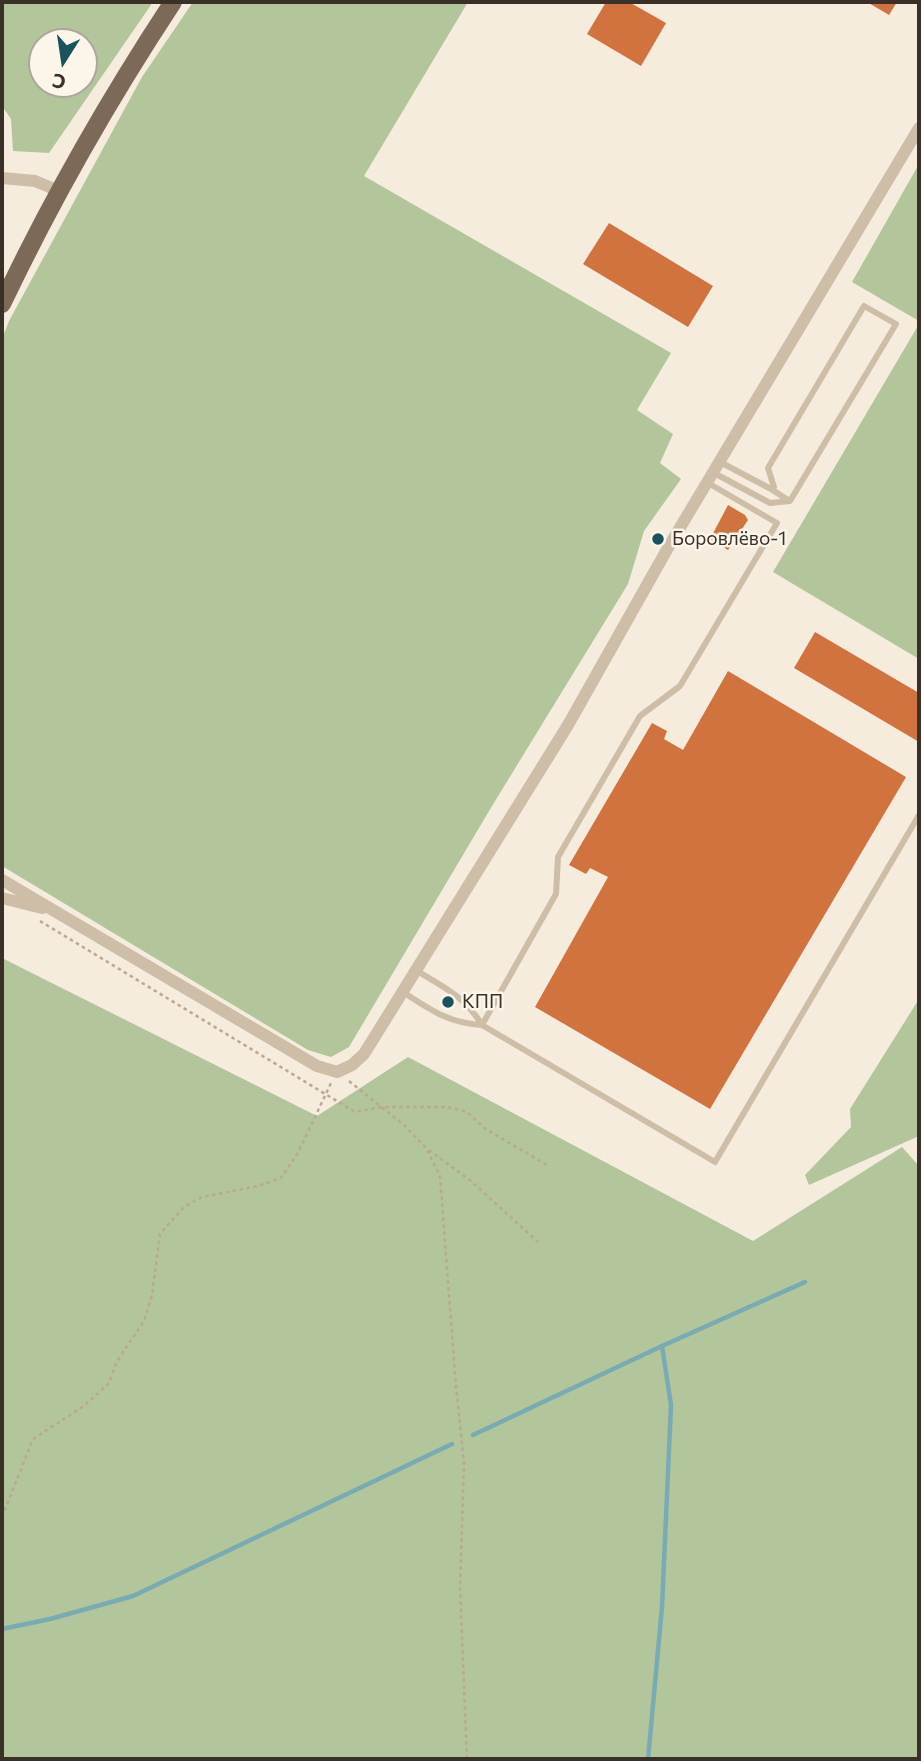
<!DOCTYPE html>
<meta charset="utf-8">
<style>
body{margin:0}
#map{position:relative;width:921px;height:1761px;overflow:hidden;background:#f5ecdd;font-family:Commissioner,sans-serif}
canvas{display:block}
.frame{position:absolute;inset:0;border:4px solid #3a3028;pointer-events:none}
.north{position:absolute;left:28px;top:28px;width:70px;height:70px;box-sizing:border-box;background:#fbf5ea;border:2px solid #aea69c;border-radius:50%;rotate:192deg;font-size:19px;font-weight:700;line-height:28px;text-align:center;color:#3a3028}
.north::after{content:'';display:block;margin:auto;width:24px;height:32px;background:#1a5360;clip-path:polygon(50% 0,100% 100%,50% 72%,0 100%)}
</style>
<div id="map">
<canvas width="921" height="1761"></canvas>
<div class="frame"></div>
<div class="north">С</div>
</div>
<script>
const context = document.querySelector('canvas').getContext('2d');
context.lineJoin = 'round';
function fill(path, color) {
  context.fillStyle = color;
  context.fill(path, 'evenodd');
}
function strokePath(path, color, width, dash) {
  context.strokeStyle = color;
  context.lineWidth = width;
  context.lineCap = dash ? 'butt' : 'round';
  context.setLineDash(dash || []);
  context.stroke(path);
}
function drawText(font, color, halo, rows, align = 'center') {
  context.font = font + ' Commissioner,sans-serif';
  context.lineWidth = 5;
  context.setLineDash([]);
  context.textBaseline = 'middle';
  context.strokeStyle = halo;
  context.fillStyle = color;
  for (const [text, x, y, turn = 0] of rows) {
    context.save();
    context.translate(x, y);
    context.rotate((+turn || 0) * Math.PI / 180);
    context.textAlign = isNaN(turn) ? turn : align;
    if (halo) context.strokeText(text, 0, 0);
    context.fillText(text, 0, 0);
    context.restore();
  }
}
const green = new Path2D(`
 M2 2H153L49 153 13 151 11 119 2 106ZM42 42H84V84H42Z
 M193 2H468L364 176 671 353 637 410 673 434 660 463 681 479 644 531 628 584 492 806 349 1047 331 1057 308 1050 2 866V339L9 321 142 77Z
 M919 164V321L852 282Z
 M919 324V659L773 572Z
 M2 958 317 1116 408 1057 753 1241 902 1147 919 1166V1759H2Z
 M919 999V1136L809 1185 805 1175 851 1127 850 1109Z`);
const stream = new Path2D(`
 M473 1435 662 1346 805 1282
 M2 1629 50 1619 133 1596 452 1444
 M648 1759 662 1607 671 1405 662 1346`);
const building = new Path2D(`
 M606 2H629L666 23 641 66 587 34Z
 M867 2H897L889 15Z
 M609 223 713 286 688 327 583 264Z
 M728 505 745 515 748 520 728 550 710 539Z
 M815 632 919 693V742L794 668Z
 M728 671 906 777 710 1109 535 1007 608 877 590 868 586 874 569 865 652 723 667 731 664 739 683 750Z`);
const path = new Path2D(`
 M40 921 355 1112 382 1107H448L467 1112 484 1128 547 1165
 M349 1081 404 1125 426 1148 440 1176 456 1386 464 1463 460 1588 467 1759
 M429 1150 471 1181 539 1243
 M2 1517 33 1439 84 1406 109 1383 117 1361 144 1321 152 1295 160 1234 184 1207 202 1197 258 1186 281 1178 298 1153 331 1083`);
const service = new Path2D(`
 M714 473 770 503 790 501 896 324 864 306 768 468 774 487 771 489 720 462
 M771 489 788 500
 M417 971C444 987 465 997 482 1025
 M403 992C431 1010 448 1023 482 1025L715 1162 919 815
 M482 1025 556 894 558 857 640 716 680 686 777 523 708 483`);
const minor = new Path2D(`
 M2 178 35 181 59 191
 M2 880 317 1066 337 1072 352 1065 364 1054 568 725 669 546 919 128
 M2 898 42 908`);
const primary = new Path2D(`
 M2 304C52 199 109 99 173 2`);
const markers = [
 [658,539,7,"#1a5360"],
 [448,1002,7,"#1a5360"]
];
const poiNames = [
 ["Боровлёво-1",672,539],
 ["КПП",462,1002]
];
fill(green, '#b2c59b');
strokePath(stream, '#79abb4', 4.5);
fill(building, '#d0733f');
strokePath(path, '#baa891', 2.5, [3.5, 3.5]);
strokePath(service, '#cebea7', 6);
strokePath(minor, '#cebea7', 12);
strokePath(primary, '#7d6958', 18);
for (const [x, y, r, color] of markers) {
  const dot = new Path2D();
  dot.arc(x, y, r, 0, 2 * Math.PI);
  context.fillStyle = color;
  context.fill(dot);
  strokePath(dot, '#fbf5ea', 2.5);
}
drawText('19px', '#3a3028', '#fbf5ea', poiNames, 'left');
</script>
